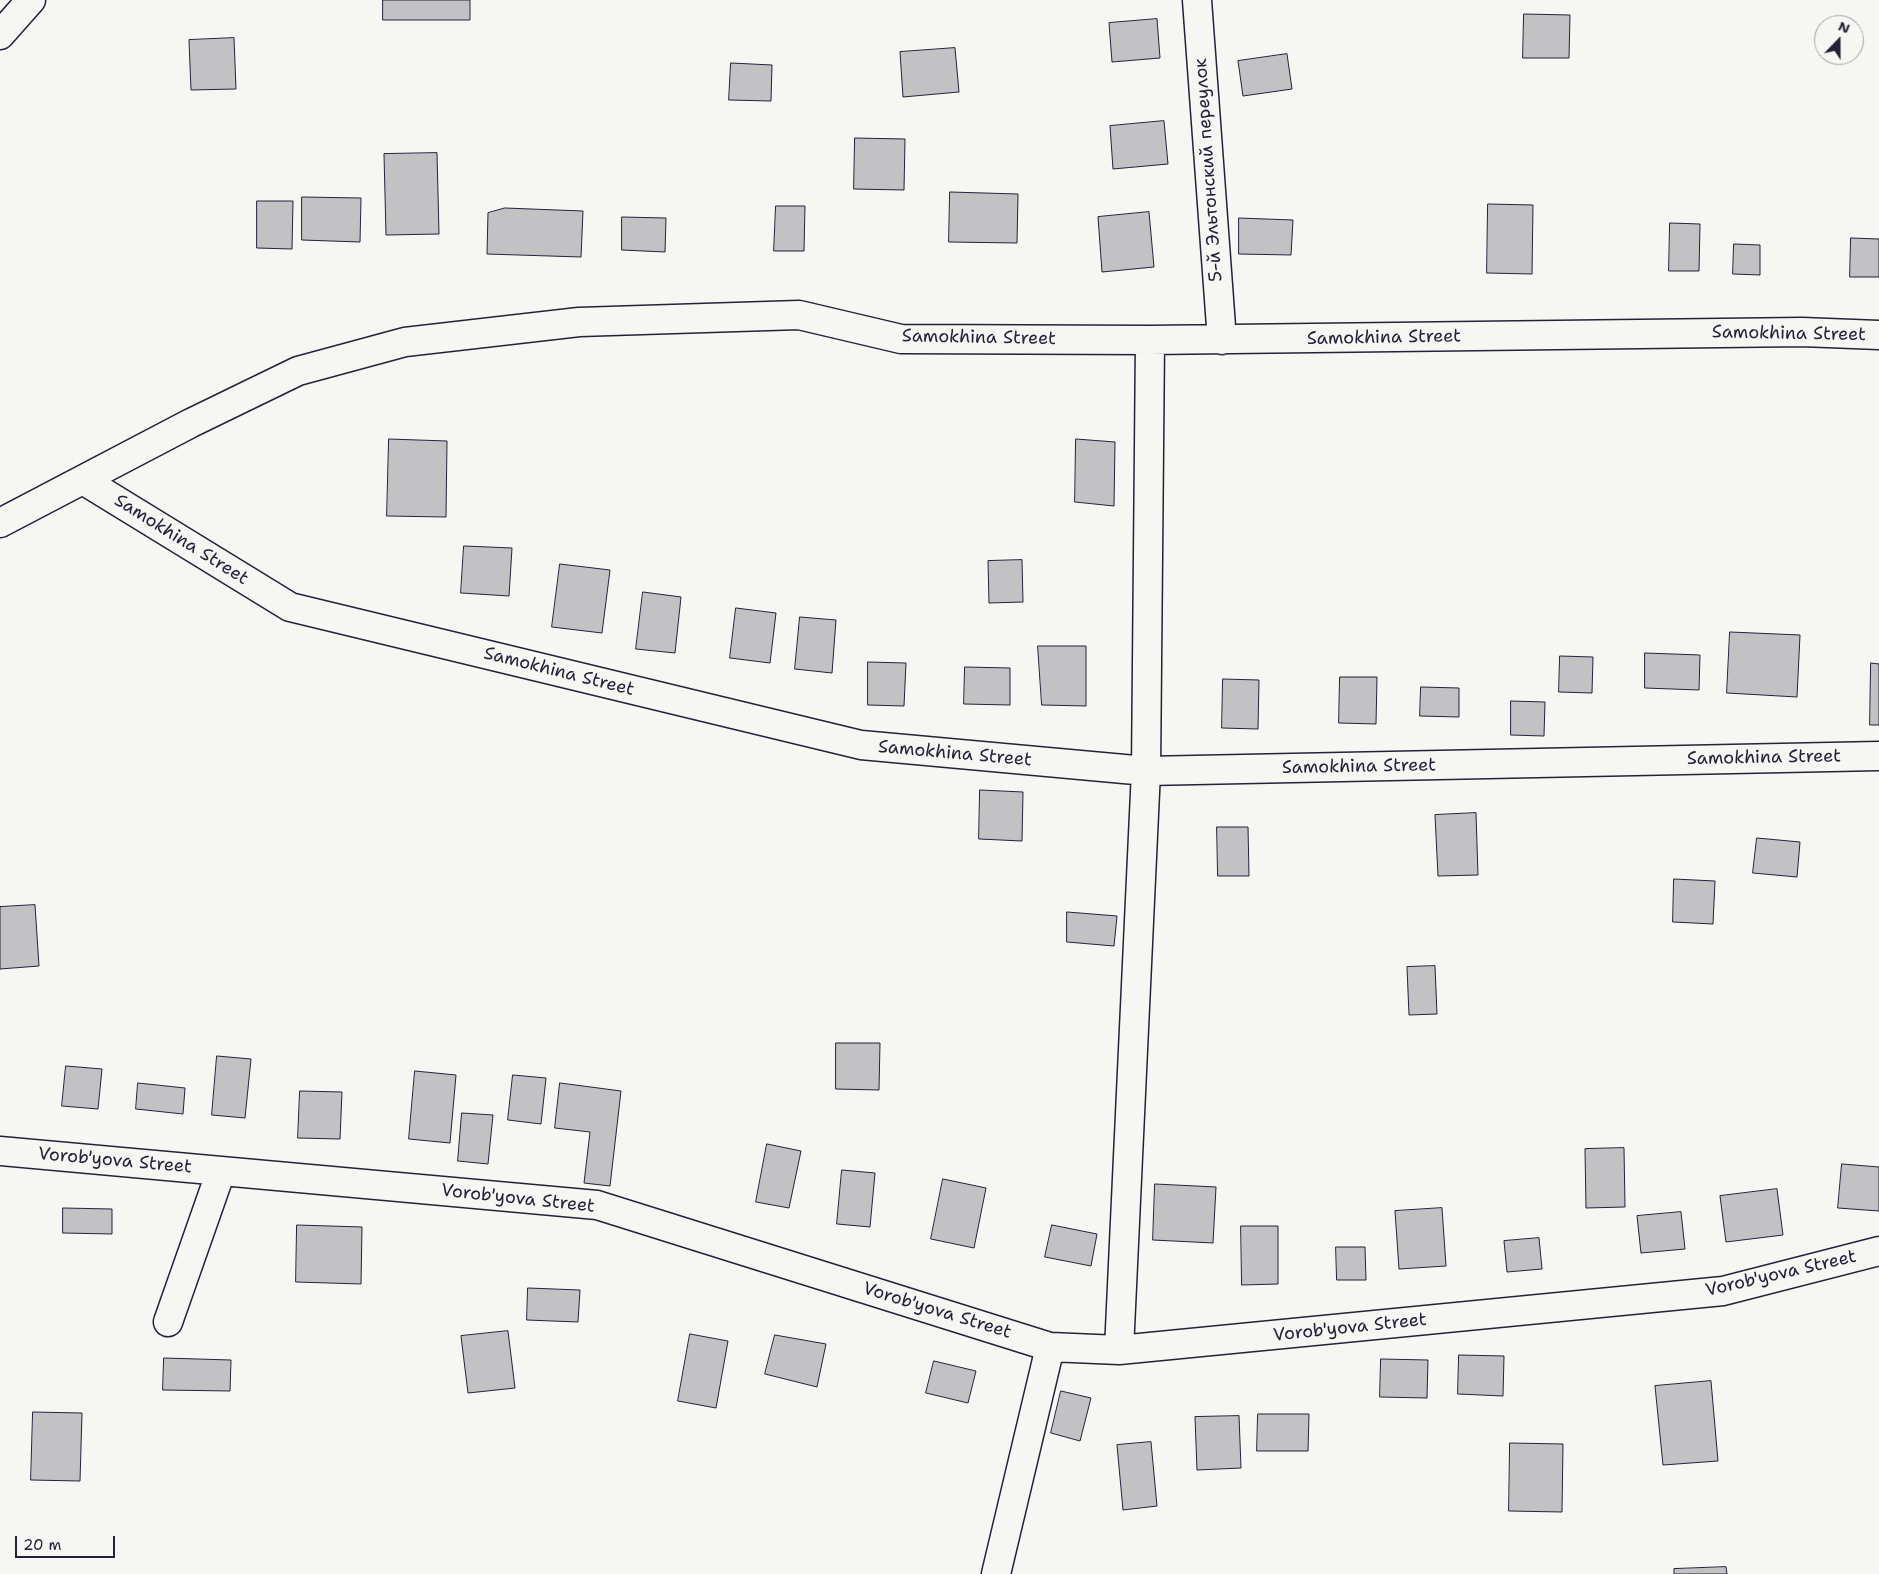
<!DOCTYPE html>
<meta charset="utf-8">
<style>
body{margin:0}
#map{position:relative;width:1879px;height:1574px;overflow:hidden;background:#f6f6f2;font-family:"Shantell Sans",sans-serif}
canvas{display:block}
.north{position:absolute;left:1814px;top:15px;width:50px;height:50px;box-sizing:border-box;background:#f6f6f2;border:1px solid #a1a1a9;border-radius:50%;rotate:22deg;font-size:14px;font-weight:700;line-height:20px;text-align:center;color:#22223b}
.north::after{content:'';display:block;margin:auto;width:18px;height:22px;background:#22223b;clip-path:polygon(50% 0,100% 100%,50% 72%,0 100%)}
.scale{position:absolute;left:15px;top:1536px;width:100px;height:22px;box-sizing:border-box;border:2px solid #22223b;border-top:0;padding-left:6px;font-size:15px;line-height:18px;white-space:nowrap;color:#22223b;-webkit-text-stroke:4px #f6f6f2;paint-order:stroke}
</style>
<div id="map">
<canvas width="1879" height="1574"></canvas>
<div class="north">N</div>
<div class="scale">20 m</div>
</div>
<script>
const context = document.querySelector('canvas').getContext('2d');
context.lineJoin = 'round';
function fill(path, color) {
  context.fillStyle = color;
  context.fill(path, 'evenodd');
}
function strokePath(path, color, width, dash) {
  context.strokeStyle = color;
  context.lineWidth = width;
  context.lineCap = dash ? 'butt' : 'round';
  context.setLineDash(dash || []);
  context.stroke(path);
}
function drawText(font, color, halo, rows, align = 'center') {
  context.font = font + ' "Shantell Sans",sans-serif';
  context.lineWidth = 4.5;
  context.setLineDash([]);
  context.textBaseline = 'middle';
  context.strokeStyle = halo;
  context.fillStyle = color;
  for (const [text, x, y, turn = 0] of rows) {
    context.save();
    context.translate(x, y);
    context.rotate((+turn || 0) * Math.PI / 180);
    context.textAlign = isNaN(turn) ? turn : align;
    if (halo) context.strokeText(text, 0, 0);
    context.fillText(text, 0, 0);
    context.restore();
  }
}
const building = new Path2D(`
 M383 0H470V20H383Z
 M1524 14 1570 15 1569 58H1523Z
 M1157 19 1160 58 1112 62 1109 23Z
 M234 38 236 89 191 90 189 40Z
 M955 48 959 92 903 97 900 52Z
 M1287 54 1292 89 1243 96 1238 61Z
 M731 63 772 65 771 101 729 100Z
 M1164 121 1168 164 1113 169 1110 126Z
 M855 138 905 139 904 190 854 189Z
 M437 153 439 234 386 235 384 154Z
 M950 192 1018 194 1017 243 949 242Z
 M302 197 361 198 360 242 302 240Z
 M257 201H293L292 249 257 248Z
 M1488 204 1533 205 1532 274 1487 273Z
 M776 206H805L804 251H774Z
 M505 208 583 211 581 257 487 254 488 213Z
 M1149 212 1154 267 1102 272 1098 217Z
 M622 217 666 218 665 252 622 250Z
 M1239 218 1293 220 1291 255 1239 254Z
 M1670 223 1700 224 1699 271H1669Z
 M1851 238 1879 239V277H1850Z
 M1734 244 1760 245V275L1733 274Z
 M389 439 447 441 446 517 387 516Z
 M1076 439 1115 442 1114 506 1075 502Z
 M464 546 512 548 509 596 461 593Z
 M1022 560 1023 602 989 603 988 561Z
 M560 564 610 570 602 633 552 627Z
 M643 592 681 597 675 653 636 649Z
 M736 608 776 613 770 663 730 658Z
 M800 617 836 620 832 673 795 669Z
 M1730 632 1800 635 1797 697 1727 693Z
 M1038 646H1086V706L1042 705Z
 M1645 653 1700 655 1699 690 1645 688Z
 M1560 656 1593 657 1592 693 1559 692Z
 M868 662 906 663 904 706 868 705Z
 M1871 663 1879 664V725H1870Z
 M965 667 1010 668V705L964 704Z
 M1340 677H1377L1376 724 1339 723Z
 M1223 679 1259 680 1258 729 1222 728Z
 M1421 687 1459 688V717L1420 716Z
 M1511 701 1545 702 1544 736 1511 735Z
 M980 790 1023 792 1022 841 979 839Z
 M1476 813 1478 875 1438 876 1435 815Z
 M1217 827H1248L1249 876H1218Z
 M1757 838 1800 842 1797 877 1753 873Z
 M1674 879 1715 881 1713 924 1673 922Z
 M35 905 39 966 0 969V907Z
 M1067 912 1117 916 1114 946 1067 942Z
 M1435 966 1437 1014 1409 1015 1407 967Z
 M836 1043H880L879 1090 836 1089Z
 M217 1056 251 1059 245 1118 212 1115Z
 M66 1066 102 1069 98 1109 62 1106Z
 M415 1071 456 1075 450 1143 409 1139Z
 M513 1075 546 1078 541 1124 508 1120Z
 M138 1083 185 1088 183 1114 136 1109Z
 M560 1083 621 1091 610 1186 584 1183 590 1132 555 1128Z
 M300 1091 342 1092 340 1139 298 1138Z
 M462 1113 493 1115 488 1164 458 1161Z
 M767 1144 801 1151 789 1208 756 1202Z
 M1624 1148 1625 1207 1586 1208 1585 1149Z
 M1842 1164 1879 1167V1211L1838 1208Z
 M842 1170 875 1173 870 1227 837 1224Z
 M943 1179 986 1188 974 1248 931 1239Z
 M1155 1184 1216 1187 1213 1243 1153 1240Z
 M1777 1189 1783 1235 1726 1242 1720 1196Z
 M63 1208 112 1209V1234L63 1233Z
 M1442 1208 1446 1266 1399 1269 1395 1211Z
 M1681 1212 1685 1249 1641 1253 1637 1216Z
 M297 1225 362 1227 361 1284 296 1282Z
 M1052 1225 1097 1234 1091 1266 1045 1257Z
 M1241 1226H1278V1284L1242 1285Z
 M1539 1238 1542 1269 1507 1272 1504 1241Z
 M1336 1247H1365L1366 1280H1337Z
 M528 1288 580 1290 578 1322 527 1320Z
 M508 1331 515 1388 468 1393 461 1336Z
 M690 1334 728 1341 716 1408 678 1401Z
 M775 1335 826 1344 817 1387 765 1374Z
 M1459 1355 1504 1356 1503 1396 1458 1394Z
 M164 1358 231 1360 230 1391 163 1390Z
 M1381 1359 1428 1360 1427 1398 1380 1397Z
 M934 1361 976 1371 968 1403 926 1393Z
 M1711 1381 1718 1461 1663 1465 1655 1386Z
 M1061 1391 1091 1398 1080 1441 1051 1433Z
 M33 1412 82 1413 80 1481 31 1480Z
 M1258 1414H1309L1308 1451H1257Z
 M1239 1416 1241 1468 1197 1470 1195 1417Z
 M1151 1442 1157 1506 1123 1510 1117 1445Z
 M1510 1443 1563 1444 1562 1512 1509 1511Z
 M1726 1567 1727 1574H1674V1569Z`);
const minor = new Path2D(`
 M1197 0 1222 340
 M0 35 31 0
 M83 480 290 607 861 745 1146 771 1879 756
 M0 523 191 423 298 371 405 342 579 322 799 315 901 339 1150 340 1802 332 1879 335
 M0 1151 597 1205 1050 1347 1119 1350 1723 1291 1879 1251
 M168 1322 221 1171
 M1119 1350 1146 771 1150 340
 M996 1574 1050 1347`);
const streetNames = [
 ["5-й Эльтонский переулок",1209,170,-94],
 ["Samokhina Street",1789,334,1],
 ["Samokhina Street",979,338,1],
 ["Samokhina Street",1384,338,-1],
 ["Samokhina Street",181,540,32],
 ["Samokhina Street",559,672,14],
 ["Samokhina Street",955,754,5],
 ["Samokhina Street",1764,758,-1],
 ["Samokhina Street",1359,767,-1],
 ["Vorob'yova Street",115,1161,5],
 ["Vorob'yova Street",518,1199,6],
 ["Vorob'yova Street",1781,1274,-13],
 ["Vorob'yova Street",937,1311,17],
 ["Vorob'yova Street",1350,1328,-6]
];
fill(building, '#c2c2c4');
strokePath(building, '#22223b', 1);
strokePath(minor, '#22223b', 31);
strokePath(minor, '#f6f6f2', 28);
drawText('18px', '#22223b', '#f6f6f2', streetNames);
</script>
